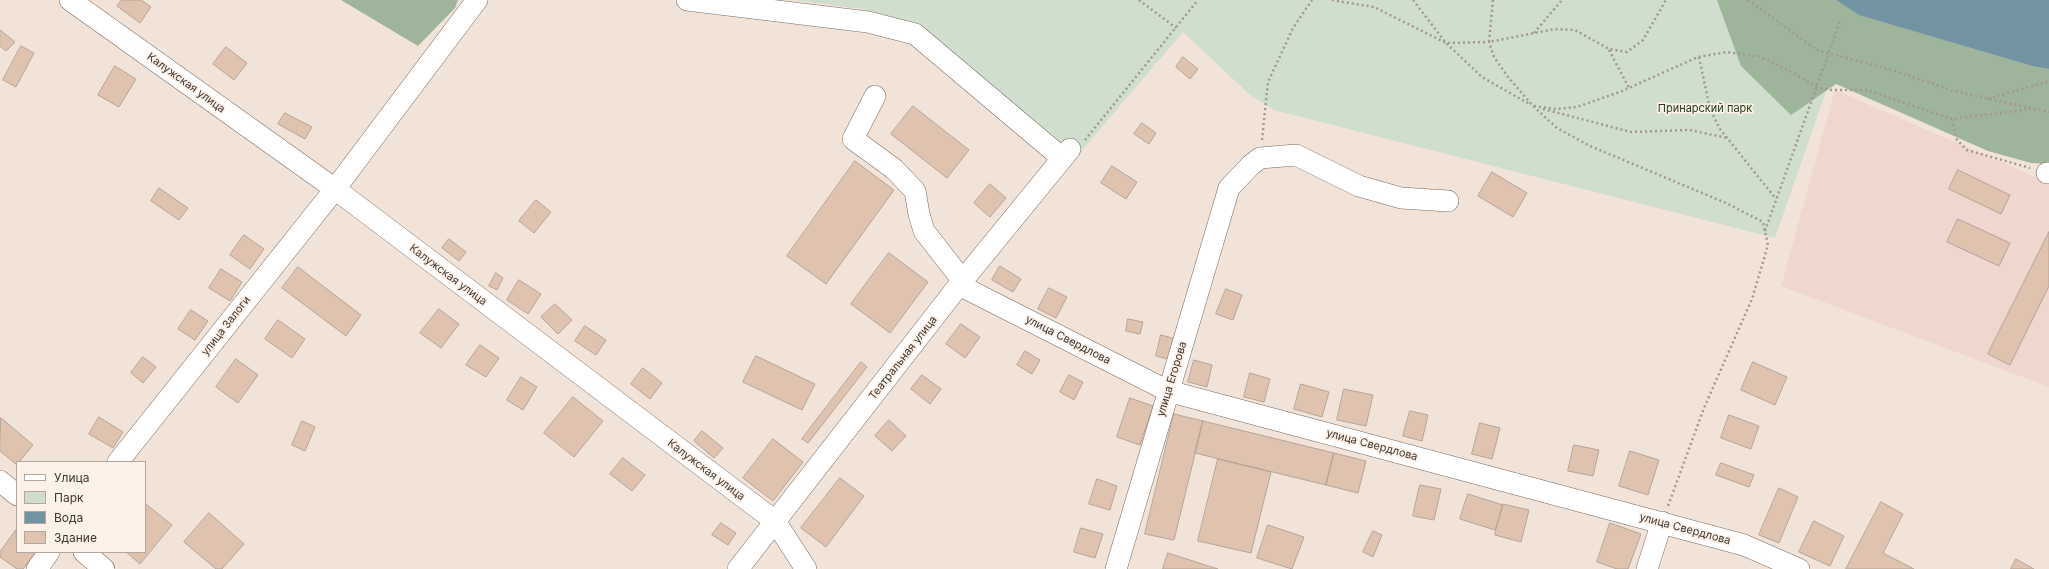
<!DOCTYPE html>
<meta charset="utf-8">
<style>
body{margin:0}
#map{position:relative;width:2049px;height:569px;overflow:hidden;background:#f2e3d8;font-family:Inter,sans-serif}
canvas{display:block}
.legend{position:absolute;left:16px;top:461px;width:130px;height:92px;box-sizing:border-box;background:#fdf1e8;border:1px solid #b0a79f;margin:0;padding:5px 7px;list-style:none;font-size:12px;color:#3d3732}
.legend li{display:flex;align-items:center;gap:8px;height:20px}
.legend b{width:20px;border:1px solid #b0a79f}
</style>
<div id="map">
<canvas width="2049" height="569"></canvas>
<ul class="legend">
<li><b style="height:5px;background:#fff"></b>Улица</li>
<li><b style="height:11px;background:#cfdecd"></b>Парк</li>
<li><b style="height:11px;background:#7293a2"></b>Вода</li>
<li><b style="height:11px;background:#dfc3ae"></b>Здание</li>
</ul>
</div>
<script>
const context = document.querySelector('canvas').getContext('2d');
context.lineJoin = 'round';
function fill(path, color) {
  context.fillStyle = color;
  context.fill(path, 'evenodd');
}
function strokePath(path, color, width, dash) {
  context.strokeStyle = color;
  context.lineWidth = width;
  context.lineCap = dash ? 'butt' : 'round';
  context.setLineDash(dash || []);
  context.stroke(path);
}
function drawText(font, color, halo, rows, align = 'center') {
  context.font = font + ' Inter,sans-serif';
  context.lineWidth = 3.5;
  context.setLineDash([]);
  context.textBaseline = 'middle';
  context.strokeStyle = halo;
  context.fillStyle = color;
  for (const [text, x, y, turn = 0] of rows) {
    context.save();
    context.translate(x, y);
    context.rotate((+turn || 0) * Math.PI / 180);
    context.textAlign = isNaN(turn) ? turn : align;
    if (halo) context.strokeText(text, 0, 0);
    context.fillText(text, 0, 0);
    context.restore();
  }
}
const industrial = new Path2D(`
 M1835 90 2049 183V387L1781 286Z`);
const green = new Path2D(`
 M794 0H1802L1821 14 2049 43V159L1831 77 1775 238 1274 110 1249 94 1183 32 1078 155 914 26 861 9Z`);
const forest = new Path2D(`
 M341 0H458L455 8 418 46Z
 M1717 0H1836L1860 15 2032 66 2049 69V164L2031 163 1988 151 1836 84 1791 115 1741 66Z`);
const water = new Path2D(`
 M1836 0H2049V69L2032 66 1859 15Z`);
const building = new Path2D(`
 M122 0H141L151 7 140 23 117 6Z
 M0 30 15 42 6 51 0 46Z
 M21 46 34 53 16 87 3 80Z
 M226 47 247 63 234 80 213 64Z
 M1183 57 1198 69 1190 79 1176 67Z
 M115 66 136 79 119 107 98 95Z
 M913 106 969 150 947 178 891 134Z
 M285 113 312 127 305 139 278 124Z
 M1142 123 1156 133 1149 144 1134 134Z
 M855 161 894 190 826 284 787 256Z
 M1112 166 1137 182 1126 199 1101 183Z
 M1958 170 2010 195 2001 214 1949 189Z
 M1492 172 1527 193 1513 217 1478 196Z
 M990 184 1006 198 990 217 974 203Z
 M159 188 188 208 179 220 151 201Z
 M536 200 551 212 534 233 519 221Z
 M1958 219 2010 243 1999 266 1947 242Z
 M2049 232V286L2010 365 1988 354Z
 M244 235 264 249 250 269 230 255Z
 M449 239 466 252 459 261 442 248Z
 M889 253 928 282 890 333 851 304Z
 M1000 266 1021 279 1013 292 992 280Z
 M298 267 361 315 346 336 282 288Z
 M221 269 242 282 230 301 209 288Z
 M496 273 503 278 497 290 489 286Z
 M519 280 541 294 528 314 507 300Z
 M1049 288 1067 297 1056 318 1038 309Z
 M1226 289 1242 295 1233 320 1216 314Z
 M555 304 572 320 558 334 541 317Z
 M439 309 459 324 441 348 420 333Z
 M191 310 208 321 195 340 178 329Z
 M1128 319 1143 322 1140 334 1126 331Z
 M278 320 305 339 292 358 265 339Z
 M961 324 980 337 965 358 946 344Z
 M585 326 606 340 596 355 575 341Z
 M1161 335 1176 339 1171 360 1156 356Z
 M480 345 499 358 486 377 466 365Z
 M1025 351 1040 360 1032 374 1017 365Z
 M756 356 815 384 802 410 743 382Z
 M143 357 156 367 143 383 131 373Z
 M236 359 258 375 238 403 216 387Z
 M1194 360 1212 365 1207 387 1188 382Z
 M861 362 867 367 808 443 802 439Z
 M1753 362 1787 377 1775 405 1741 390Z
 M643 368 662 383 650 399 631 384Z
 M1250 373 1270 379 1264 402 1244 397Z
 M922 375 941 389 930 404 911 389Z
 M1069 375 1083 382 1074 400 1060 392Z
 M521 377 537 387 523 410 507 400Z
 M1301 384 1329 392 1322 417 1294 409Z
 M1344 389 1373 395 1366 426 1337 420Z
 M573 397 603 421 574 457 544 433Z
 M1130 398 1153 406 1140 445 1117 437Z
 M1410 411 1428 415 1422 441 1403 436Z
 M1174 414 1203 421 1174 540 1145 534Z
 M1729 415 1759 426 1751 449 1721 438Z
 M99 417 123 432 113 448 89 434Z
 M1 418 33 445 19 462H17V465L0 451Z
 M889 420 906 436 892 451 875 436Z
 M302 421 315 427 305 451 292 445Z
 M1203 421 1334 453 1326 485 1195 453Z
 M1480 423 1500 428 1492 459 1472 454Z
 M702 431 723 448 714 458 694 441Z
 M773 439 803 462 773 501 743 478Z
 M1574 445 1599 450 1593 476 1568 471Z
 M1630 451 1659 460 1648 495 1619 486Z
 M1334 453 1366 461 1358 493 1326 485Z
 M623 458 645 475 632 491 610 474Z
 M1218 459 1271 472 1251 553 1198 541Z
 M1721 463 1754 475 1749 487 1716 475Z
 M840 478 864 496 826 547 801 528Z
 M1097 479 1117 486 1110 510 1089 504Z
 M1420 485 1441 489 1434 520 1413 516Z
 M1779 488 1798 497 1779 543 1759 535Z
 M1468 494 1503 505 1495 530 1460 519Z
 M1881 502 1903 514 1883 553 1914 569H1846Z
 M146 504 172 525 140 564 126 552H145Z
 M1503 504 1529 510 1521 542 1495 535Z
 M209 513 244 544 222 569H216L184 542Z
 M1814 521 1844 536 1830 566 1799 552Z
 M721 523 736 533 728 545 712 535Z
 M1610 523 1641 534 1628 569H1617L1597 562Z
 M1268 525 1304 537 1292 569 1257 558Z
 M1081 528 1103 534 1095 558 1074 552Z
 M16 530 17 552H36L23 569H17L0 557V552Z
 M1373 531 1382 535 1373 557 1363 552Z
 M1168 553 1218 569H1163Z
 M2016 559 2034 569H2011Z`);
const path = new Path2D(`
 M1139 0 1176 28
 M1332 0 1374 7 1446 43 1489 42 1494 57 1508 77 1533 106 1557 128 1590 146 1726 203 1763 222 1768 245 1752 299 1704 408 1668 506
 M1413 0 1446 43 1482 77 1531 105
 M1493 0 1489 42 1555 29 1575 30 1609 49 1627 52 1643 40 1666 0
 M1748 0 1817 50 1892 70 1954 91 2049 112
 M1534 33 1562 0
 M1609 50 1629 88
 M1699 57 1710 109 1720 129 1776 199
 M1988 99 2049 81
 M1534 106 1556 109 1577 107 1622 91 1698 57 1727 52 1761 57 1784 68 1817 87 1831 90H1867L1952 119 2031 109
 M1543 109 1631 132 1690 130 1727 138
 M1952 119 1957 140 1967 150 2030 168
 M1085 140 1198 0
 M1262 140 1268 82 1293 28 1312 0
 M1765 231 1841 19`);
const minor = new Path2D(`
 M70 0 335 189 775 521 806 569
 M687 0 868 22 915 34 1062 158
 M875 96 853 139 894 169 915 191 919 214 924 231 963 281
 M2047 173H2049
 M959 285 1168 391 1744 545 1799 569
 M118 462 335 189 477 0
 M0 481 17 495
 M84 552 104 569
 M37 569 49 552
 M738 569 959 285 1070 149
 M1116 569 1229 188 1251 165 1260 158 1296 155 1359 186 1401 198 1448 201
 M1647 569 1662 522`);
const streetNames = [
 ["Калужская улица",186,83,36],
 ["Калужская улица",448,275,37],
 ["улица Залоги",226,326,-52],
 ["улица Свердлова",1068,340,27],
 ["Театральная улица",903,358,-52],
 ["улица Егорова",1172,379,-73],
 ["улица Свердлова",1372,445,15],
 ["Калужская улица",706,470,37],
 ["улица Свердлова",1685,529,15]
];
const parkNames = [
 ["Принарский парк",1705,109]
];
fill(industrial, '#efd6ce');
fill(green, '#cfdecd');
fill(forest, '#9eb49b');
fill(water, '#7293a2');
fill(building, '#dfc3ae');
strokePath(building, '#b3a49a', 1);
strokePath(minor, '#796c62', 22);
strokePath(path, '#a39890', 2.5, [2, 3]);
strokePath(minor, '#fff', 21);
drawText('11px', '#3d3732', '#fdf1e8', streetNames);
drawText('11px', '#21411c', '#fdf1e8', parkNames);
</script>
